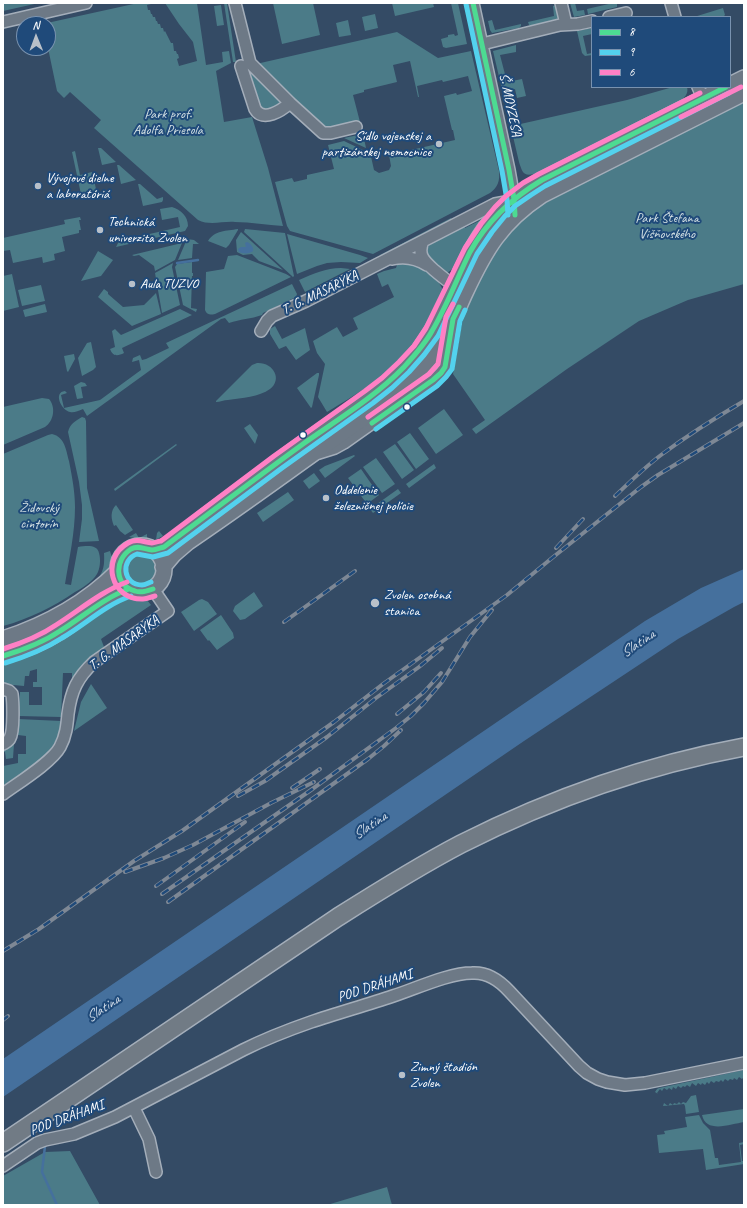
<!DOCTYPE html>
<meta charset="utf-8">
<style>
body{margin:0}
#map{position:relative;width:747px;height:1208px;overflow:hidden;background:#344b65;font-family:Caveat,sans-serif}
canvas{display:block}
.frame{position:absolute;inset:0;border:4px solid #fff;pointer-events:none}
.legend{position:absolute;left:591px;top:16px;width:140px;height:72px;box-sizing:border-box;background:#1f4a7a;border:1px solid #7992af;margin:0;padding:5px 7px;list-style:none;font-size:12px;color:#fff}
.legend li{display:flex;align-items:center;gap:8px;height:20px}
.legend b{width:20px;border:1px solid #7992af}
.north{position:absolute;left:16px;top:16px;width:40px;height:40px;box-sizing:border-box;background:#1f4a7a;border:1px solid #7992af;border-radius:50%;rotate:359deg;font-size:11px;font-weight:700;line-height:16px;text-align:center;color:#fff}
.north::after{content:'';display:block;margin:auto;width:14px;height:18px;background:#b8c0c9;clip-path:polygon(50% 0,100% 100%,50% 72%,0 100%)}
</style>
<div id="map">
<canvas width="747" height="1208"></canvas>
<div class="frame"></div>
<ul class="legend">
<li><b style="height:5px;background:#4ddb92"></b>8</li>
<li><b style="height:5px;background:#53d2ee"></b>9</li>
<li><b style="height:5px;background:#ff80c5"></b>6</li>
</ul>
<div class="north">N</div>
</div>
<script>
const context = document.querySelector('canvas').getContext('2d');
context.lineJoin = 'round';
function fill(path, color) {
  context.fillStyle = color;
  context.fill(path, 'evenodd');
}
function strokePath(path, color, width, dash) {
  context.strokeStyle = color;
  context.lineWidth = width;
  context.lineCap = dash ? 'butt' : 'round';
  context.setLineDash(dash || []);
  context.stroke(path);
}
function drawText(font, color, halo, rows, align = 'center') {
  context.font = font + ' Caveat,sans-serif';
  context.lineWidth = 4;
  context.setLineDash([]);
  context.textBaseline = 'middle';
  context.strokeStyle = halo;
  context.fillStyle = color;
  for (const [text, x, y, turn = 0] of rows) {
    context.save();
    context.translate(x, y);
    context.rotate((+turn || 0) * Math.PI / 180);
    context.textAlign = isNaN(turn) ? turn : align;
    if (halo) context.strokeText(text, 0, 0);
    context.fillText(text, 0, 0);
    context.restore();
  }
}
const green = new Path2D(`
 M3 3H39L3 11Z
 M138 3H155L147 5 148 10H150L151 14H152L153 17H155L156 21H157L158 24H160L161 28H163L164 32 165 31 171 43H173L174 51H176L177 54H178L179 58 177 59 179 66 197 61 193 42 179 24 165 3H197L206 65 223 62 222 52 229 51 231 63 216 71 224 122 252 117 268 168 283 226C267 225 251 222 235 222 222 221 210 226 198 220L94 128 101 120 70 92 64 98 57 91 48 48V28L47 23Z
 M224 3H227L236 62H233Z
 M273 3H313L320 35 282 44Z
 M392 3H433L434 7 395 16Z
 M451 3H458L467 44 446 48 443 47 441 39 448 37V35L454 34 455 36 458 35Z
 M570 3H575L577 11 584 10 585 15 574 17Z
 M613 3H617V7L588 14 587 9Z
 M221 5 224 25 217 26 214 6Z
 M556 5 559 17 557 19 531 26 529 25 528 22 554 16 553 6Z
 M723 8 725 15 723 17H694Z
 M375 14 378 28 365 31 362 17Z
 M348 20 351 35 339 37 336 23Z
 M492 20 495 30 521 24V26L519 28 492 33 490 30 488 21Z
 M592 28V34L583 36 587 54 592 53V55L585 56 582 53 577 31Z
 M397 32 438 58 471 51 499 171C500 181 498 187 490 193L373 254 290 231 287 226 275 182 292 178 294 182 307 179V175L334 169 328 145 344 141 367 152H370L374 170 379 173 389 170 391 166 389 155 455 140 453 130H452L444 96 456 93 457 95 472 91 468 76 443 82 442 80 417 86 419 97H418L410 61 393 65 397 82 364 90V92L353 95 360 122 333 129 326 130 256 64Z
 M516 45V52L500 55 507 82 522 79 526 96 517 98 515 89 508 91 516 125 627 100 673 87H687C689 94 684 98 679 102L534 174C523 177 522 171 519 162L493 51Z
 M248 69H250L279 97V106L274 110H261L247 71Z
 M744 100V284L688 300 639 321 567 369 476 434 472 429 485 420 453 374 461 329 464 315 471 298 495 252 503 240 522 220 541 205 578 185Z
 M363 134 366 148 344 138Z
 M98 148H101L116 162 102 165Z
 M75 151 80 175 92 172 97 193 103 192V194L82 199 72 152Z
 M117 165H119L136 180 121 184Z
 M138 184H140L157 199 163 197V200L162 202 143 206Z
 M172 207C181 210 188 216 188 226L185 231 116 247 119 241 180 227 178 217 162 220 160 209Z
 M80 217 81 220H79L81 230H79V233L62 237 65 251 54 254 55 260 43 263 42 257 13 263 10 250 3 251V238L65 224 64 220Z
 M451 218 452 221 383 256 380 255Z
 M483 219 469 239 454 268 447 273C439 266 419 255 431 243L464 226 465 228Z
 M238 229V230L229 245 226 248 208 241C215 230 226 231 238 229Z
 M245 229 285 233 294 276 293 277 244 232Z
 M241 232 283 270 259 261 252 254 243 255 237 252 236 240Z
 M287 234 360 255 368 258 360 263 341 262 327 263 317 266 297 274Z
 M187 239 194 240 199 244H193L192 258 178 260Z
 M182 243 175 260 155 271 154 266 139 255 134 256 132 255Z
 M98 251 113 260 101 276 81 281Z
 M237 255 286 274 291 277 215 314C210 315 207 315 205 310L206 272 224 269 228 256Z
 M192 262V273H193V276H192L191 308 197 309 196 312 183 305 175 267 177 264Z
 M173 263 172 267 180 305 162 313 155 273Z
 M400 264C418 262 436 274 443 290 433 308 426 327 414 344 391 374 359 393 327 412L318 397 325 364 317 353 313 341 337 327 343 337 358 329 353 318 394 297 388 284 382 287 377 274 384 271 396 268 397 265Z
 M341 268 350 269 305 292 299 280C313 274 326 268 341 268Z
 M12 274 19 307 3 311V276Z
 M292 284 297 294 296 297 263 313 262 315C251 319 240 319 229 323L225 318 221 319 87 416 83 409C78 411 74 413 70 412 61 410 53 392 65 391L67 393 61 395 64 408 100 400 141 370 139 360 132 362 133 358 140 355 142 360 146 359 169 348 166 343Z
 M41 285 45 301 22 306 18 290Z
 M104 289 108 292V294L123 307 144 305 156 293 161 314 132 326 98 297Z
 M45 304 47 312 25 317 23 310Z
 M180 309 192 315 122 348 124 353C118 356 113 357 110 349L115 347 112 331 115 329 121 335Z
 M275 326 282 339 305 328 310 350 296 360 286 346 279 349 270 334V329Z
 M91 342 96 367 93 370 82 376 78 358 87 343Z
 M74 354 75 359 68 372 67 371 64 356Z
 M442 355 439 369 338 444 428 367Z
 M257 363C273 362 283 379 270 389 259 397 242 398 228 400 224 400 220 402 216 402V401L252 365Z
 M317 373H319V375L312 407 311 408 297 388Z
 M81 382 85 383 87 386 81 387 83 398 77 399 74 386Z
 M42 398 49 399C56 407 54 421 45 427L3 445V407Z
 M444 409 463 435 436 454 418 428Z
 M82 417 85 418 86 421 87 488 99 541 79 542 82 519V505L79 482 68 432C70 424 75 421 82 417Z
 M250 424 258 435 255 444 244 428Z
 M410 433 429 459 416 469 397 442Z
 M52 434C65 437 66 450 69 461 72 476 75 492 75 507 75 533 69 559 65 584L71 585 78 547C86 546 97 544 99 553 101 560 100 569 97 574 92 582 82 588 75 592 53 607 29 619 3 626V454L48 435Z
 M176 444 177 445 115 491 114 489Z
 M395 444 414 470 402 479 383 452Z
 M354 455 355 456 325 478 319 470 325 466Z
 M376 458 395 484 382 493 363 467Z
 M434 464 436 468 409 488 406 484Z
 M361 469 379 495 367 504 348 478Z
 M314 473 320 481 309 489 303 481Z
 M398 489 401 493 373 513 370 509Z
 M288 492 294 500 263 522 257 513Z
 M116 505 133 530 125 535 120 531 116 525 114 526C111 519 110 511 116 505Z
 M159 531 163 536 153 541 129 537 136 533 139 538 147 534V540H156L157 533Z
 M110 551 113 561V568L92 586C102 574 105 570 104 553Z
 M124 569a16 16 0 1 1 32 0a16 16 0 1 1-32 0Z
 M254 592 263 606 245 619 240 620 233 611 235 606Z
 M126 594C137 595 145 596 151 605L101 639 104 647 103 649C91 659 80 667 72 681V673H63L61 717 18 716 20 692H29V705H42V687H33V682H37V669L30 671 29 676H25L24 686 3 684V665L36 652 62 639 73 631 105 604Z
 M202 599 208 602 217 614 194 631 181 612 199 600Z
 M221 615 233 633 234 638 217 650 209 640 208 641 200 630Z
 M91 684 107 708 74 731 81 702Z
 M18 719 61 721C60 728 59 736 55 742 47 758 18 775 3 786V766L18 763V754H26V736L18 735Z
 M14 744 13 758 6 759 5 752H3V747Z
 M744 1070V1077L742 1079 739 1077 737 1080 734 1078 733 1080 730 1079 728 1081 725 1079 723 1082 721 1080 719 1082 716 1081 714 1083 711 1081 709 1084 707 1082 705 1085 702 1083 701 1085 698 1083 696 1086 692 1083 690 1087 687 1085 685 1087 683 1086 681 1088 678 1086 676 1089 673 1087 672 1090 669 1088 667 1090 664 1088 662 1091 660 1089 657 1093 658 1094 655 1092 657 1089 659 1088Z
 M696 1095 699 1112 686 1114 685 1106 684 1104 663 1106 664 1103 668 1106 670 1103 673 1105 674 1103 677 1104 679 1102 681 1104 683 1102 686 1103 691 1096Z
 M744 1109V1122C731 1124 706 1134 702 1115Z
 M699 1115 703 1123 710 1130 715 1158H718L719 1165 741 1162 739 1143 744 1142V1144L740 1145 742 1161H744V1164L706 1170 703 1149 659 1153 657 1135 665 1134 664 1131 687 1127 685 1117Z
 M70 1151 100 1205H3V1176L45 1152Z
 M387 1187 392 1205H327Z`);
const water = new Path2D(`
 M247 242C250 243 254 247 253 251 250 254 243 254 239 252L238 249 241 247H246L245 243Z
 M744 569V602L734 607 678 639 524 741 3 1097V1059L645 621 701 588Z`);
const stream = new Path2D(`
 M177 263 198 260
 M42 1129 43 1131
 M45 1146 42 1172 57 1205`);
const street = new Path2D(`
 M235 3 250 63 290 103 323 133H331L356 127
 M473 3 509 170 515 204
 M561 3 566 24
 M671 3 675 17
 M609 17 626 13
 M3 22 86 3
 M482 44 560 25 578 24 592 21
 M241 66 255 109C263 123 282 110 290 103
 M698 87 706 105
 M423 241C417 255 424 261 434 270 441 276 447 281 455 286
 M392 259C404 256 416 258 427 265
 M261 331 267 321 272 316 306 301 495 204 511 201
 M319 453 335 448 344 443 433 380 441 373 445 367 451 329
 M3 689 9 691 12 694C13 702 14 731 10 738 9 741 6 742 3 744
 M3 794C18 783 52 762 60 747 66 736 67 725 68 714 71 691 77 678 94 662L168 611 153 589
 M134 1108 149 1139 156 1172
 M3 1166 37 1143 45 1140 74 1134 115 1117 243 1050C265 1039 288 1030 311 1022 338 1013 366 1005 393 996 415 989 449 973 472 973 487 972 499 980 509 991L579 1066 587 1073 598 1079 607 1082 625 1085 645 1083 744 1063`);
const secondary = new Path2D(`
 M730 85 744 78
 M118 569a23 23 0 1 1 46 0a23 23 0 1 1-46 0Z
 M153 550C156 549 161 549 164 547 177 540 192 527 203 518 227 500 250 483 274 465 299 446 324 429 350 411 375 393 402 374 420 349 446 314 457 272 480 236 495 212 518 195 542 180L726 87
 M163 567 174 554 188 542C234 511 279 478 324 446 360 420 398 396 427 362 444 342 454 317 465 293 485 250 501 222 542 195L744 93
 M3 639C46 625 86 603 118 571
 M3 656C23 650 42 643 59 632 82 618 103 596 129 589`);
const primary = new Path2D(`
 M3 1143 338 917C379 891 419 866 461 844 550 799 646 765 744 747`);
const rail = new Path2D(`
 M615 496C630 482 645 467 661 455 688 435 715 418 744 401
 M556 548 583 519
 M284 622 355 571
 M397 714 424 692 441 673
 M292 788 320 769
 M238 796 265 781 327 737 376 698 419 667 442 648
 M125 872 164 858 193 845 271 803 314 782
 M156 886 245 822
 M162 894 311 790 396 728 411 716 424 703 442 682 470 637 492 610
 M168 902 368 759 384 746 401 730
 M3 951 39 929 134 861 182 831 334 722 383 684 507 595 552 558 641 487 658 475 744 423
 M3 1020 8 1016`);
const bus1 = new Path2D(`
 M473 3 509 170 514 199 515 215
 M372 423 433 380 441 373 445 367 453 319 459 307
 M153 589C147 591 141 593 135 591 114 585 114 560 131 549 138 545 144 549 152 550 156 550 160 548 164 547 210 513 256 478 303 444 337 420 375 397 404 367 414 356 425 344 432 331 447 306 457 278 470 252 487 221 512 198 542 180L726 87
 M3 656C23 650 42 643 60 631 83 617 103 598 129 589`);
const bus2 = new Path2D(`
 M466 4 502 171 507 200 508 215
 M376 429 437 386 446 377 452 369 460 321 465 310
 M151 582C148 583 145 585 142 585 123 585 120 560 137 554L153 557 168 553 282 468 373 403 392 388 409 372 424 355 438 336 477 254 492 232 505 216 515 206 531 195 545 186 729 93
 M5 663C25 657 45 649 62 638 86 624 105 605 131 596`);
const bus3 = new Path2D(`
 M681 117 741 87
 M368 417 429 374 438 364 446 317 453 304
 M155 596C151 597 147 599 143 599 111 600 100 559 128 543 137 538 143 542 152 543 155 543 158 541 161 541L274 456 365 391 382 378 399 362 414 346 426 328 465 248 481 224 495 207 506 196 523 183 539 174 700 93
 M3 649C22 643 40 636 56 625 80 610 100 592 127 582`);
const markers = [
 [439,144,4,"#b8c0c9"],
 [38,186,4,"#b8c0c9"],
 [100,230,4,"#b8c0c9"],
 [132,284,4,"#b8c0c9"],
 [407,407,3.5,"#fff"],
 [303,435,3.5,"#fff"],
 [326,498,4,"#b8c0c9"],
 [375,603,5,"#b8c0c9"],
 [402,1075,4,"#b8c0c9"]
];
const streetNames = [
 ["Š. MOYZESA",510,105,78],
 ["T. G. MASARYKA",320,293,-26],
 ["T. G. MASARYKA",124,643,-36],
 ["POD DRÁHAMI",375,986,-18],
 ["POD DRÁHAMI",67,1118,-20]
];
const parkNames = [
 ["Park prof.",168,114],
 ["Adolfa Priesola",168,130],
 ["Park Štefana",667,218],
 ["Višňovského",667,234],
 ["Židovský",39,508],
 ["cintorín",39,524]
];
const poiNames = [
 ["Sídlo vojenskej a",431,136,"right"],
 ["partizánskej nemocnice",431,152,"right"],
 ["Vývojové dielne",46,178],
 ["a laboratóriá",46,194],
 ["Technická",108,222],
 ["univerzita Zvolen",108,238],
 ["Aula TUZVO",140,284],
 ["Oddelenie",334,490],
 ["železničnej polície",334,506],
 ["Zvolen osobná",384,595],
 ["stanica",384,611],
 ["Zimný štadión",410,1067],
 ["Zvolen",410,1083]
];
const waterNames = [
 ["Slatina",638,644,-34],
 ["Slatina",370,826,-34],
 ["Slatina",103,1009,-34]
];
fill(green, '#4b7b88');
fill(water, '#45709d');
strokePath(stream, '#45709d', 2.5);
strokePath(street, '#a4aeba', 14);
strokePath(secondary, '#a4aeba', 18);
strokePath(primary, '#a4aeba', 20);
strokePath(street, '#6d7986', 11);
strokePath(secondary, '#6d7986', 15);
strokePath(primary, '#717b85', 17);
strokePath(rail, '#7e8895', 4);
strokePath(rail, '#1f4a7a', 2.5, [8]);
strokePath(bus1, '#4ddb92', 5);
strokePath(bus2, '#53d2ee', 5);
strokePath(bus3, '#ff80c5', 5);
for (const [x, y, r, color] of markers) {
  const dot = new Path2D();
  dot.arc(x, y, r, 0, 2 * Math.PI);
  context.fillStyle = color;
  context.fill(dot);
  strokePath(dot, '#1f4a7a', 1.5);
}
drawText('14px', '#fff', '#1f4a7a', streetNames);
drawText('14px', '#d3e0e3', '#1f4a7a', parkNames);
drawText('14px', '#fff', '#1f4a7a', poiNames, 'left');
drawText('italic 15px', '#d1dce8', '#1f4a7a', waterNames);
</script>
